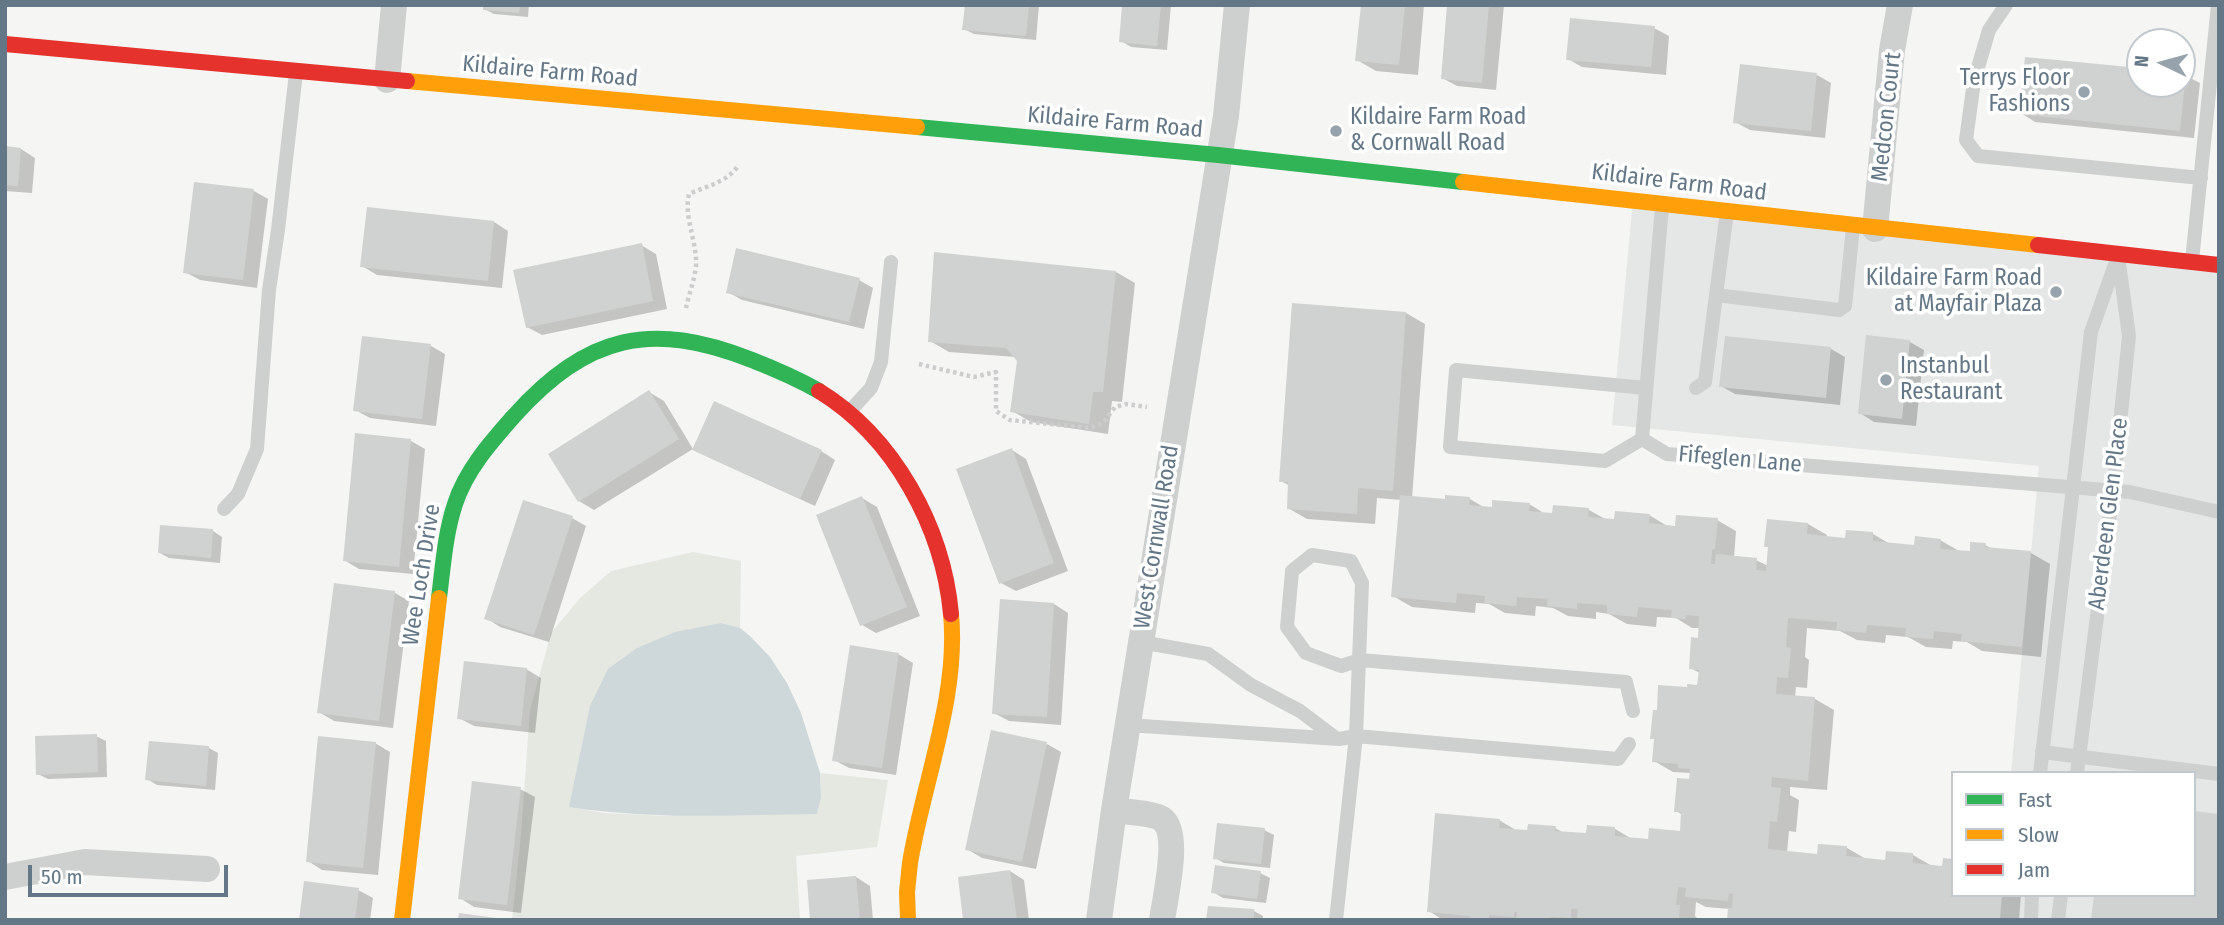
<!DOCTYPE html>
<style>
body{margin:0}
#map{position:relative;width:2224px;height:925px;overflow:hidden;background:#f5f5f3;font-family:"Fira Sans Condensed",sans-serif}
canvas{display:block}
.frame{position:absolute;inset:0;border:7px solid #637786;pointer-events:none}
.legend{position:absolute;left:1951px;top:771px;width:245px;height:126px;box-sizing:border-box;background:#fff;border:2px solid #c1c9cf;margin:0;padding:9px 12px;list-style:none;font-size:21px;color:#637786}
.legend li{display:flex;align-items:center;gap:14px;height:35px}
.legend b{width:35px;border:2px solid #c1c9cf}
.north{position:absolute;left:2126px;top:28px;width:70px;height:70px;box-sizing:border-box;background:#fff;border:2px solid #c1c9cf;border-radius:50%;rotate:275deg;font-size:19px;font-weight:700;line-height:28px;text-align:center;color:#637786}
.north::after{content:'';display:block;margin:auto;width:24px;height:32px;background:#96a3ac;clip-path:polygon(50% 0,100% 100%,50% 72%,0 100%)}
.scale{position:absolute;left:28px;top:865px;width:200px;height:32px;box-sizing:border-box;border:4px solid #637786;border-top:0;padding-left:9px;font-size:21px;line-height:24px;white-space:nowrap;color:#637786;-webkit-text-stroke:5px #fff;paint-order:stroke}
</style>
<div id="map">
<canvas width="2224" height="925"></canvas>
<div class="frame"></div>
<ul class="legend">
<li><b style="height:9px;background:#30b455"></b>Fast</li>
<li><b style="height:9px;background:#ff9f0a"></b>Slow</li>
<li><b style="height:9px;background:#e5322d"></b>Jam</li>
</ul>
<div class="north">N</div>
<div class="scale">50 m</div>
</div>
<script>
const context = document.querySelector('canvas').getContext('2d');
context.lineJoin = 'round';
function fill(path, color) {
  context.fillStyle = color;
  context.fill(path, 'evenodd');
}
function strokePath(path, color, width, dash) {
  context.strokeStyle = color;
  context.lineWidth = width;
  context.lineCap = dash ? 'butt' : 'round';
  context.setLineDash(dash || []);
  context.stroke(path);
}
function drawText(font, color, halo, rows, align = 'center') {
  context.font = font + ' "Fira Sans Condensed",sans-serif';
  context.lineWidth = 7;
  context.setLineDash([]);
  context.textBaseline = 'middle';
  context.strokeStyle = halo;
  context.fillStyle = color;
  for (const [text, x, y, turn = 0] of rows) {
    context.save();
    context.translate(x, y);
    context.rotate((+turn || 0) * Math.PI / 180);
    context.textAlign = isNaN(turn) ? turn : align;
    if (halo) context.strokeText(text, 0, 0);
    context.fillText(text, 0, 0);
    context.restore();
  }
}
const built = new Path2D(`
 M1633 200 2219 265V920H1997L1999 895H2194V773H2011L2039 466 1612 425Z`);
const green = new Path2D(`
 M693 552 741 561 740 628 721 623 569 807 605 813 666 816 821 797 820 773 888 780 877 847 796 856 800 920H512L521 834 530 710 551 633 580 598 611 571Z`);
const water = new Path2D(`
 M721 623 740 628 750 636 770 657 787 683 801 713 820 773 821 797 817 814C734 815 651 820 569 807L590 706 608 669 637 648 675 632Z`);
const shadow = new Path2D(`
 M485 5H529L528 17 494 14 484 9Z
 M967 5H1039L1036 40 974 34 964 29Z
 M1124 5H1171L1167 50 1131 47 1121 41Z
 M1362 5H1424L1418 75 1376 71 1357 60Z
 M1449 5H1504L1496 90 1457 86 1442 78Z
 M1654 28 1669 36 1666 75 1582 67 1568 59Z
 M2140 70V84H2182V74L2200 83 2194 138 2035 122 2021 113Z
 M1817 75 1831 83 1825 138 1750 130 1735 122Z
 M5 148 21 149 35 158 32 193 5 191Z
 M254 191 268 199 257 288 200 280 185 272Z
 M494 222 508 231 502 288 377 275 362 266Z
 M641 245 656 254 667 309 542 335 527 327Z
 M936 254 1116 272 1135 283 1122 402 1112 401 1108 434 1031 422 1012 411 1019 361 1016 357 949 352 930 341Z
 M859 280 873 288 864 329 742 300 728 292Z
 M1406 313 1425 324 1412 498 1446 501 1470 499 1485 508 1529 504 1547 515 1589 510 1607 520 1649 515 1669 527 1717 520 1736 531 1734 558 1756 560 1768 566 1770 548 1766 546 1808 524 1827 535 1826 538 1847 539 1873 534 1890 544 1915 547 1940 540 1959 551 1971 553 1985 545 1993 549 2031 553 2050 564 2041 657 1982 651 1967 642 1953 641 1952 649 1926 647 1908 637 1886 635 1885 643 1857 640 1840 631 1807 628 1805 657 1809 660 1807 688 1796 687 1795 697 1815 699 1834 710 1827 790 1790 787V795L1799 800 1796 832 1789 831 1787 853 1818 855 1847 848 1866 859 1887 861 1913 855 1932 866 1953 895H2021L2019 920H1729L1730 909 1706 907 1696 902 1695 916 1699 920H1443L1429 911 1499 820 1519 832 1555 828 1564 833 1588 835 1615 829 1632 839 1649 841 1681 833 1683 815 1676 811 1690 781 1691 773 1673 772 1654 761 1658 712 1689 689 1699 686 1700 673 1690 668 1699 640 1700 628H1692L1676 618 1657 617 1656 627 1627 624 1609 614 1596 612V619L1568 616 1553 608 1536 606 1535 616 1505 613 1489 604 1476 603 1475 613 1412 607 1393 596 1402 500 1377 498 1375 524 1307 519 1288 508 1290 486 1281 481Z
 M1726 338 1831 349 1845 357 1840 405 1735 394 1721 386Z
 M1910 342 1924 350 1916 426 1874 422 1860 413Z
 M431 346 445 354 436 426 370 418 355 410Z
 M649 392 664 401 693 449 594 510 579 501Z
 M411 441 425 449 413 574 359 569 344 560Z
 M1012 450 1026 459 1068 571 1016 591 1001 583Z
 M821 451 835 460 815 506 708 457Z
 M862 498 877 507 920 616 876 633 862 625Z
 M572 518 586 526 549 642 500 627 486 618Z
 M162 527 213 531 222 537 220 563 169 558 160 553Z
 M336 585 395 593 409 601 393 728 334 721 319 712Z
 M1054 604 1068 613 1061 725 1009 721 994 713Z
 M898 654 913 663 896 775 849 768 834 760Z
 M526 669 541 678 535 733 474 726 459 718Z
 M96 736 106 741 107 777 48 779 38 774Z
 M375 743 390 752 378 875 322 870 308 861Z
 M1047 744 1061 752 1036 869 982 858 967 849Z
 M209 748 218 753 215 790 157 785 147 779Z
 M520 789 535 797 521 913 474 907 460 898Z
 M1264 830 1274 835 1270 868 1224 863 1215 858Z
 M1010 871 1024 880 1029 920H965Z
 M1260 873 1270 878 1266 903 1223 898 1213 892Z
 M856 877 870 886 873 920H812Z
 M358 890 373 898 370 920H301Z
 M1254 911 1263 916V920H1208Z`);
const building = new Path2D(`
 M483 5H520L519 13 483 10Z
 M965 5H1029L1026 36 962 30Z
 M1122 5H1161L1157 46 1119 42Z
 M1361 5H1405L1399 65 1355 61Z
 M1447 5H1489L1482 83 1441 79Z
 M1570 18 1655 26 1651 67 1566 60Z
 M2025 57 2140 68V84H2182V72L2186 73 2180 131 2019 114Z
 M1740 64 1817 73 1811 131 1733 123Z
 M5 146 21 148 18 186 5 185Z
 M194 182 254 189 243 280 183 273Z
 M367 207 494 221 488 281 360 267Z
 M642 243 653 301 526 328 513 270Z
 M736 248 860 278 849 322 726 293Z
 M934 252 1116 271 1103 392H1093L1089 424 1010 412 1017 361 1006 348 928 342Z
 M1292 303 1406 312 1393 491 1358 488 1357 514 1287 509 1288 482H1279Z
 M1866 335 1910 340 1902 419 1858 414Z
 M362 336 431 344 422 419 353 411Z
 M1725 336 1831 347 1826 398 1719 387Z
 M649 390 679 439 578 502 548 454Z
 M714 401 822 450 800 499 692 450Z
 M355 433 411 439 399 567 343 561Z
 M1012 448 1054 563 999 584 956 469Z
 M1400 495 1445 499V495L1470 497 1469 505 1492 507V500L1530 503 1529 511 1552 513 1553 505 1589 508 1588 517 1614 519 1615 511 1650 514 1649 523 1675 526 1676 515 1718 518 1715 549 1712 550 1711 564H1715L1716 554 1757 558 1756 570 1766 571 1768 547H1764L1767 519 1808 523 1807 534 1845 538 1846 530 1873 532V541L1914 545 1915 536 1941 539 1940 549 1970 551V542L1986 543 1985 547 2031 551 2022 647 1961 641 1962 634 1934 631 1933 639 1905 637 1906 628 1867 625 1866 633 1836 630 1837 622 1788 618 1786 647 1791 648 1788 678 1777 677 1776 694 1815 697 1808 781 1772 777 1771 787 1781 788 1777 822 1770 821 1768 849 1817 854 1818 844 1847 846 1846 856 1885 860 1886 851 1913 853V863L1942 866 1943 858 1953 859V895H2002L2000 920H1727L1728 908H1732L1733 894 1729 893 1728 901 1685 897 1686 888 1678 887 1676 905H1680L1679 920H1577L1578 909H1571V918L1551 917V920H1516L1517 912H1514V917L1489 915V920H1469L1470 916 1427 912 1435 813 1500 819 1499 828 1527 830 1528 824 1556 826 1555 831 1586 833 1587 825 1615 827V836L1648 839 1649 828 1680 831 1681 812H1674L1677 778 1689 779 1690 769 1678 768V764L1652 762 1654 739H1650L1653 710H1657L1658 685 1687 687V684L1697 685 1699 670 1689 669 1691 637 1698 638 1699 616 1686 615 1685 619 1671 618 1672 610 1638 607 1637 617 1607 614V605L1577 603V609L1547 606 1548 599 1517 597 1516 606 1484 603 1485 596 1457 593 1456 603 1391 597Z
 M862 496 907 607 860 626 816 515Z
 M523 500 573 516 534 635 484 619Z
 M160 525 213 529 211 558 158 553Z
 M334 583 395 591 379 721 317 713Z
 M1000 599 1054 603 1047 717 992 714Z
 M850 645 899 653 882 768 832 761Z
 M464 661 527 668 521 726 457 719Z
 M991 730 1047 742 1022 862 965 850Z
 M97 734 98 772 36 775 35 736Z
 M318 736 376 742 363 868 306 862Z
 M149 741 209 746 206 786 145 780Z
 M472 781 521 787 507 905 458 899Z
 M2194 811 2219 814V920H2091L2094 895H2194Z
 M1217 823 1265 828 1261 864 1213 859Z
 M1215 865 1261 871 1257 899 1211 893Z
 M1010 870 1017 920H963L958 877Z
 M856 876 860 920H810L807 880Z
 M304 881 359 888 355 920H299Z
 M1208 906 1254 909V920H1206Z
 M459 913 496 918V920H458Z`);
const path = new Path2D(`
 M686 308C689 293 697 274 696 259 695 238 684 215 689 194 707 186 727 182 738 166
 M919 364 974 377 996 372V411L1010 420 1090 428 1103 423 1115 407 1126 404 1147 407`);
const lane = new Path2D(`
 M2006 5 1989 30 1974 81 1966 140 1978 156 2201 178
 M1662 207 1642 439 1667 454 2130 492 2219 512
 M1727 212 1716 295 1839 310 1845 306 1853 227
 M2192 261 2218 5
 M1696 388 1705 382 1716 295
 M849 412 871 388 881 362 891 262
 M1642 439 1605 461 1450 447 1456 370 1646 388
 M224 509 238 494 257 449 269 290 278 230 296 73
 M1141 642 1208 654 1251 685 1300 711 1337 739
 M1127 725 1339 739 1356 736 1336 920
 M1629 744 1618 759 1356 736 1362 583 1351 561 1312 555 1292 571 1287 627 1306 653 1341 666 1360 660 1626 682 1633 711
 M2042 752 2219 774
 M2040 773 2091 332 2118 256
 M2077 773 2113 491 2129 336 2118 256
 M2031 920 2032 895
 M2058 920 2061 895`);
const street = new Path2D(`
 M387 80 394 5
 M1875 229 1892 50 1900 5
 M1114 810C1125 812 1154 813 1162 819 1181 833 1165 898 1162 920
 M5 877 85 862 207 869
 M1099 920 1114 810 1226 116 1237 5`);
const fast = new Path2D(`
 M917 127 1218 155 1463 182
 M439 598C443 567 445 534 455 504 466 470 491 442 514 416 587 335 651 320 752 360 775 369 798 379 819 391`);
const slow = new Path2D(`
 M407 81 917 127
 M1463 182 2038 245
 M402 920 439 598
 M908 920 907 892 910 863C923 783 959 696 951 614`);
const jam = new Path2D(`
 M5 44 407 81
 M2038 245 2219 265
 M819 391C894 437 943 527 951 614`);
const markers = [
 [2084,92,7,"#96a3ac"],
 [1336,131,7,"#96a3ac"],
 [2056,292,7,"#96a3ac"],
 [1886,380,7,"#96a3ac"]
];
const streetNames = [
 ["Kildaire Farm Road",550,72,5],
 ["Medcon Court",1887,117,-84],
 ["Kildaire Farm Road",1115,123,5],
 ["Kildaire Farm Road",1679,183,7],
 ["Fifeglen Lane",1740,460,5],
 ["Aberdeen Glen Place",2109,514,-83],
 ["West Cornwall Road",1157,537,-81],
 ["Wee Loch Drive",422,575,-81]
];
const poiNames = [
 ["Terrys Floor",2070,79],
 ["Fashions",2070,105],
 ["Kildaire Farm Road",1350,118,"left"],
 ["& Cornwall Road",1350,144,"left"],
 ["Kildaire Farm Road",2042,279],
 ["at Mayfair Plaza",2042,305],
 ["Instanbul",1900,367,"left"],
 ["Restaurant",1900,393,"left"]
];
fill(built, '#e5e7e6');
fill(green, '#e4e8e1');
fill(water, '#ced7da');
fill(shadow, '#0003');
fill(building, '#d0d1d1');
strokePath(path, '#cccdcd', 4.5, [3.5, 3.5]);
strokePath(lane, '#ced0d0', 14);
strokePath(street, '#ced0d0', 26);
strokePath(fast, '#30b455', 16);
strokePath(slow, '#ff9f0a', 16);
strokePath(jam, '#e5322d', 16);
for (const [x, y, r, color] of markers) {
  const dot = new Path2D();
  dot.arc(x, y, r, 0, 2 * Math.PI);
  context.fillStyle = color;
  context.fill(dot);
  strokePath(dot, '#fff', 2.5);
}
drawText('23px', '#637786', '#fff', streetNames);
drawText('23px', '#637786', '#fff', poiNames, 'right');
</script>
